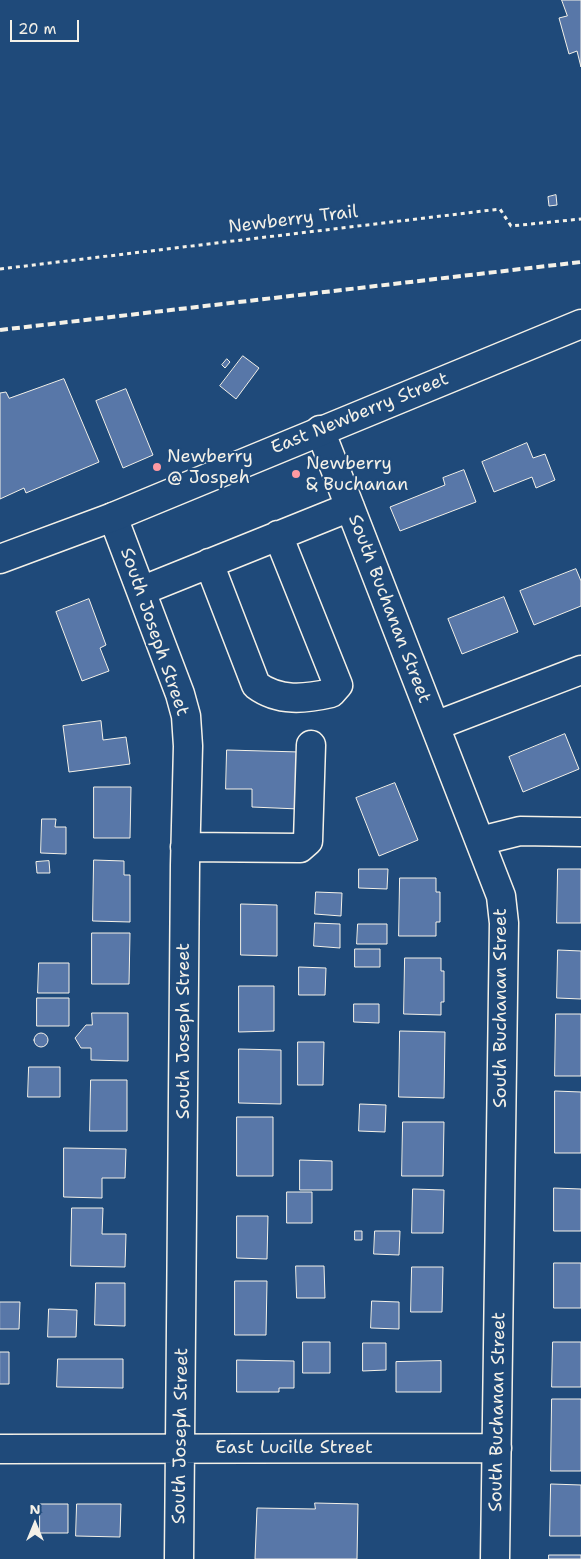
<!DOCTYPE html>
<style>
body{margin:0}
#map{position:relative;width:581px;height:1559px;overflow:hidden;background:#1f4a7a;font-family:"Shantell Sans",sans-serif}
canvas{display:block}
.north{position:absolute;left:10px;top:1499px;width:50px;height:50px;-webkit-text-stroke:4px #1f4a7a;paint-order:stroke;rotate:0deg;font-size:14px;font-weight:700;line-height:20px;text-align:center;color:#f4f1e8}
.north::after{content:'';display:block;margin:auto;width:18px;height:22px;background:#f4f1e8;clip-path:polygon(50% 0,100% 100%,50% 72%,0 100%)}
.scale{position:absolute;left:10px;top:20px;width:69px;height:22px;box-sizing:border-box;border:2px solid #f4f1e8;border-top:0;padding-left:6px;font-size:15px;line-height:18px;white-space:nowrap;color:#f4f1e8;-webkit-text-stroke:4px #1f4a7a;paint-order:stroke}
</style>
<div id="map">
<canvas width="581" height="1559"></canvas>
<div class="north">N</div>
<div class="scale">20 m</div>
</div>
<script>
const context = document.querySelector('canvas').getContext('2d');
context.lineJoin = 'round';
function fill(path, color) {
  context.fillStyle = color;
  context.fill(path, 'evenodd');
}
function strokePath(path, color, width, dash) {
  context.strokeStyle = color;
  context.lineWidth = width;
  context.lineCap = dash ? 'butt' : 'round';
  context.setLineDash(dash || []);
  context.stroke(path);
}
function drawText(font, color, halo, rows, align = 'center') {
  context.font = font + ' "Shantell Sans",sans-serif';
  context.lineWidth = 4.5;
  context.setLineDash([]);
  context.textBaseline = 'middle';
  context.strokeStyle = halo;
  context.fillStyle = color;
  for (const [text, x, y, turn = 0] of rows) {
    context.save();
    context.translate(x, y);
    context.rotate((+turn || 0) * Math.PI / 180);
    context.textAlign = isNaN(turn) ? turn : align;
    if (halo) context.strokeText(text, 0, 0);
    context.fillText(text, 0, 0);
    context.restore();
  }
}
const building = new Path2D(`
 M562 0H581V67L577 51 569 54 559 18 567 16Z
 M556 195 557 205 549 206 548 197Z
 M243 356 259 368 236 399 220 386Z
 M227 359 230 362 225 368 222 365Z
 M64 379 99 462 26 493 24 488 0 499V393L6 392 9 398Z
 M126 389 153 455 123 468 96 401Z
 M527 443 533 458 545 454 555 480 536 488 532 477 494 492 482 462Z
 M464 470 476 502 400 531 390 507 445 485 443 478Z
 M576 569 581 581V606L534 625 520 591Z
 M504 597 518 632 462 654 448 619Z
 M89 599 106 645 100 648 109 671 82 681 56 612Z
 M101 721 103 740 126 737 130 764 69 772 63 726Z
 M565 734 579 769 523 792 509 757Z
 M227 750 300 752 299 809 252 807V789H226Z
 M395 783 418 840 379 856 356 798Z
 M94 787H131L130 838H94Z
 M42 819H56L55 827H66V854L41 853Z
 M94 860 124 861V875H130V922L93 921Z
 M49 861 50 873H37L36 862Z
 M359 869H388L387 889 359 888Z
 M558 869H581V923H557Z
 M400 878H436V892H440V922H436V936H399Z
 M316 892 342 893 341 916 315 914Z
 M241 904 277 905V956L241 955Z
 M315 923 340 924V948L314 946Z
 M358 924H387V944H357Z
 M92 933H130L129 984H92Z
 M355 949H380V967H355Z
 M558 950 581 951V999L557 998Z
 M405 958H441V971H444V1002H441V1015L404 1014Z
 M39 963H69V993H38Z
 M299 967 326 968 325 995H299Z
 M239 986H274V1031L239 1032Z
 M37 998H69V1026H37Z
 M354 1004H379V1023L354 1022Z
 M92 1013H128V1061L91 1060V1048H81L75 1038 86 1025H92Z
 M556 1014H581V1076H555Z
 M400 1031 445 1032 444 1098 399 1097Z
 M34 1040a7 7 0 1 1 14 0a7 7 0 1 1-14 0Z
 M298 1042H324L323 1085H298Z
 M239 1049 281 1050V1104L239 1103Z
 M29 1067H60V1097H28Z
 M91 1080H127V1131H90Z
 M555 1091 581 1092V1153H555Z
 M360 1104 386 1105 385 1132 359 1131Z
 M237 1117H273V1176H237Z
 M403 1122H444L443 1176H402Z
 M64 1148 126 1149 125 1178H102V1198L64 1197Z
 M300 1160 332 1161V1190H300Z
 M554 1188 581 1189V1231H554Z
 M413 1189 444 1190 443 1233H412Z
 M287 1192H312V1223H287Z
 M72 1208H103L102 1234H126L125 1267 71 1266Z
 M237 1216H268L267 1259 237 1258Z
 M355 1231H362V1240H355Z
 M375 1231H400L399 1255 374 1254Z
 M554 1263H581V1308H554Z
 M296 1266H324L325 1298H297Z
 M412 1267H443L442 1312H411Z
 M235 1281H267L266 1335H235Z
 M96 1283H125V1326L95 1325Z
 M372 1301 399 1302V1329L371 1328Z
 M0 1302H20L19 1329H0Z
 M49 1309 77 1310 76 1337H48Z
 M303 1342H330V1373H303Z
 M553 1342H581V1387H552Z
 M363 1343H386V1370L363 1371Z
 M0 1352H9V1384H0Z
 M58 1359H123V1388L57 1387Z
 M237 1360 294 1361V1388H279V1392H237Z
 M441 1361V1392H396V1362Z
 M552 1399H581V1471H551Z
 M551 1484 581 1485V1536H550Z
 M315 1503 358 1504 357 1559H255L257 1508 315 1509Z
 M40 1504H68V1533H40Z
 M77 1504H121L120 1537 76 1536Z
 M549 1555H581V1559H549Z`);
const path = new Path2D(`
 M0 269 500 209 511 226 581 219`);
const minor = new Path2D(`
 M320 430 501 896 504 923 495 1559
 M113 517 180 694 186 716 188 746 185 865 179 1559
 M209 563 256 685C279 702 305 699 331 693L338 685 278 535
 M141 591 350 507
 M435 726 581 670
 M480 841 520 831 581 832
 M185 847 300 848 308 841 311 745
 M0 1449 497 1448`);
const major = new Path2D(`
 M0 559 113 517 581 324`);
const rail = new Path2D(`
 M0 330 581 262`);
const markers = [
 [157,467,5,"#ff9aa2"],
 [296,474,5,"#ff9aa2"]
];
const streetNames = [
 ["Newberry Trail",293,220,-7],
 ["East Newberry Street",360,414,-22],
 ["South Buchanan Street",389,609,69],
 ["South Joseph Street",154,632,71],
 ["South Buchanan Street",501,1008,-90],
 ["South Joseph Street",184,1031,-90],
 ["South Buchanan Street",498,1412,-89],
 ["South Joseph Street",181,1436,-89],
 ["East Lucille Street",294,1448]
];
const poiNames = [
 ["Newberry",167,457],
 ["@ Jospeh",167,478],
 ["Newberry",306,464],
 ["& Buchanan",306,485]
];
fill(building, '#5877a8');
strokePath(building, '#f4f1e8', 1);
strokePath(minor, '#f4f1e8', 31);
strokePath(major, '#f4f1e8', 31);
strokePath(path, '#f4f1e8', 3, [4, 4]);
strokePath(minor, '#1f4a7a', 28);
strokePath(major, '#1f4a7a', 28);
strokePath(rail, '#f4f1e8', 4, [8, 4]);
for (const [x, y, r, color] of markers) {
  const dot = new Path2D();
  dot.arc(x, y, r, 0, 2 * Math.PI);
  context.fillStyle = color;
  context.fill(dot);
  strokePath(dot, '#1f4a7a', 2);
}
drawText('18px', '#f4f1e8', '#1f4a7a', streetNames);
drawText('18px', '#f4f1e8', '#1f4a7a', poiNames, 'left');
</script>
